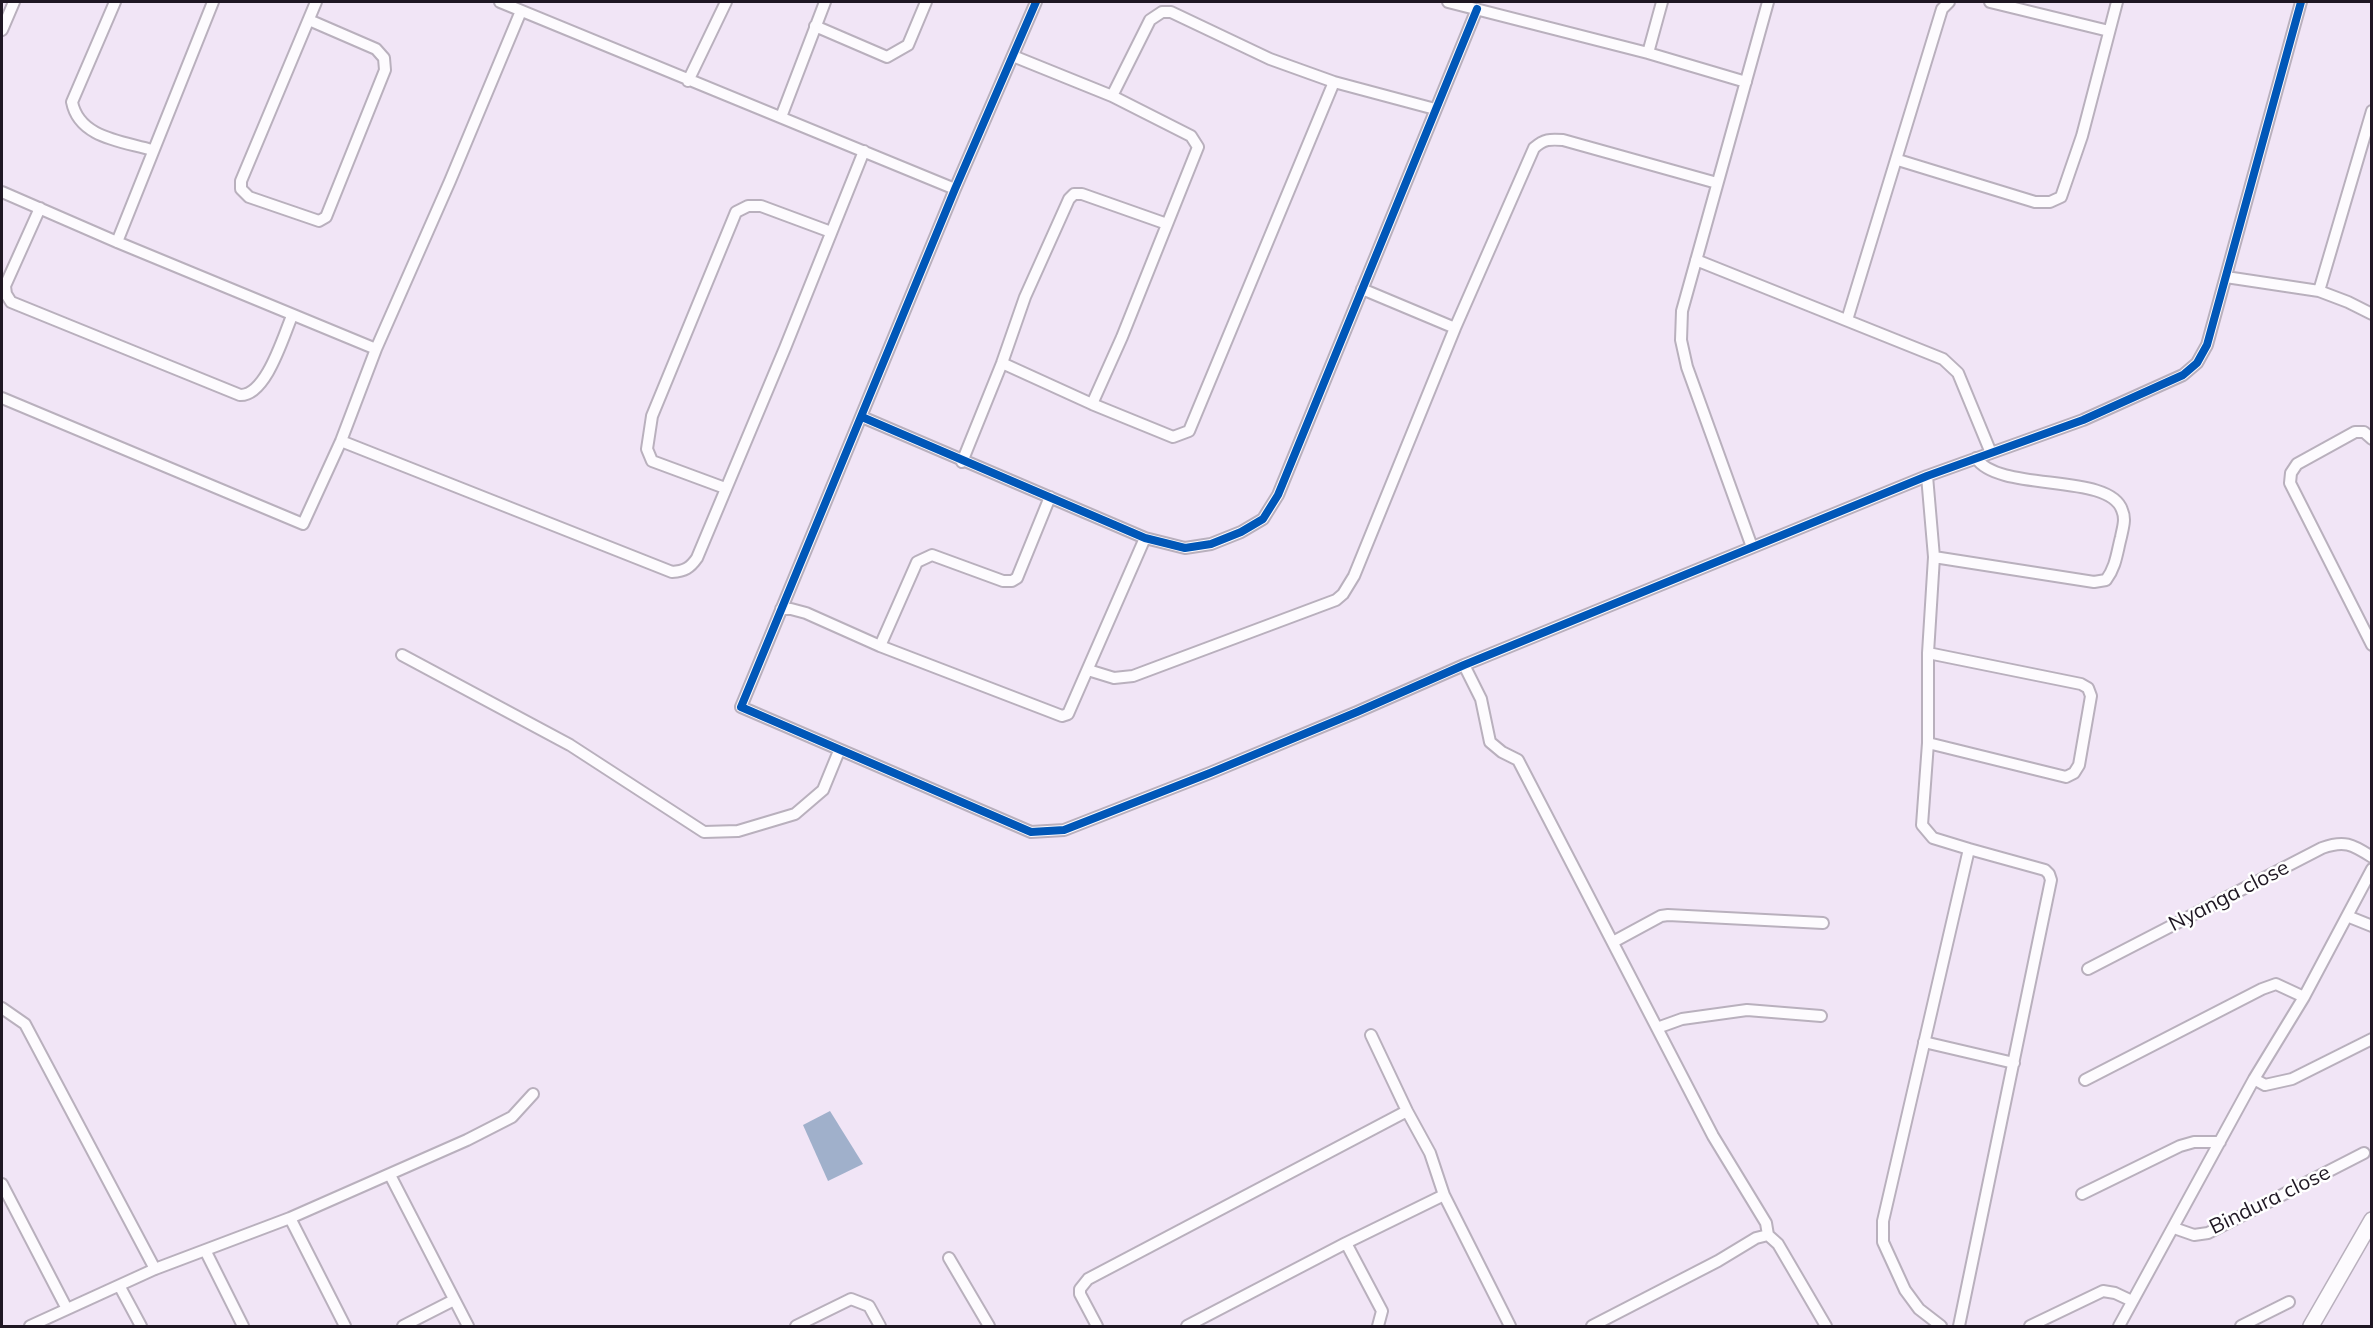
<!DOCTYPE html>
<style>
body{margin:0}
#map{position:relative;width:2373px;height:1328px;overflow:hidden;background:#f1e5f6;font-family:Mulish,sans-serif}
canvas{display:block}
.frame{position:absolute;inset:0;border:3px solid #1f1723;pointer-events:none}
</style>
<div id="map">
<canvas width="2373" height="1328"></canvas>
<div class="frame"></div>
</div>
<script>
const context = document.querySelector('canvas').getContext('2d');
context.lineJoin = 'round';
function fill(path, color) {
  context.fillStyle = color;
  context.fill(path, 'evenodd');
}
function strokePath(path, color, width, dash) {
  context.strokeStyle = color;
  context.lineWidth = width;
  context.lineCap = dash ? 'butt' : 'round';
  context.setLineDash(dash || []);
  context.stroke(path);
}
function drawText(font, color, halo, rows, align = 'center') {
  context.font = font + ' Mulish,sans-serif';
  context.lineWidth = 5;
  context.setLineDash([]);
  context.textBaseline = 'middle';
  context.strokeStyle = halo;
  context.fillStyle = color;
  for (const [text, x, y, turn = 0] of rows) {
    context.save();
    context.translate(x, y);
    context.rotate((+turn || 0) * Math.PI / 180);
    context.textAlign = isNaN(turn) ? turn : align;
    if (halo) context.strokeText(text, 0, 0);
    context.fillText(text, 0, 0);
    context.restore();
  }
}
const water = new Path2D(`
 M830 1111 863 1164 828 1181 803 1125Z`);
const street = new Path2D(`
 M115 2 72 102C79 138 122 141 152 150
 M500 2 955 189
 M1036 2 955 189 741 707 1031 832 1064 830 1210 773 1357 712 1464 665 1927 476 2083 420 2183 375 2197 363 2207 345 2301 2
 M1448 2 1648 53 1746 82
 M1990 2 2109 31
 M309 20 376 49 384 58 385 70 326 217 319 221 249 197 241 189V181L316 2
 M815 26 887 57 908 45 926 2
 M2 30 14 2
 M1648 53 1662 2
 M1013 56 1112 96 1191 136 1198 147 1122 337 1092 404 1173 437 1189 431 1334 82
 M688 81 726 2
 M1112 96 1150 20 1162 12H1171L1270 59 1334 82 1435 109
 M781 117 825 2
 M1898 160 2035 202H2050L2061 197 2082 136 2117 2
 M2 192 117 242 376 349
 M40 208 5 286 6 294 11 302 240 395C266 396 283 337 292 316
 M117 242 213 2
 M1696 260 1943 359 1958 373 1991 453
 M2226 277 2319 291 2348 302 2372 314
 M1362 289 1455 328
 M2319 291 2372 111
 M1847 320 1942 9 1949 2
 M1002 363 1092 404
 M2 398 303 524 341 441 376 349 450 181 521 11
 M862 417 1145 538 1185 548 1211 544 1241 532 1263 519 1278 495 1477 9
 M2372 439 2364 432H2355L2297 464 2291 473 2290 483 2372 645
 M341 441 672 572C685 571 690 568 697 558L785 348 864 151
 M962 462 1002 363 1025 297 1069 199 1074 194H1082L1167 224
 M1927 476 1934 557 1928 653V743L1922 825 1933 838 1969 849 1883 1221V1242L1905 1290 1919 1309 1941 1326
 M725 488 652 461 647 449 652 416 736 212 748 206H761L831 232
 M1752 547 1687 367 1681 340 1682 311 1768 2
 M1934 557 2094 582 2106 580C2116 567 2117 552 2121 537 2123 527 2126 519 2122 510 2109 472 1999 493 1976 458
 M781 609H791L806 613 880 646 1062 716 1068 714 1145 538
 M880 646 917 562 932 555 1003 581H1012L1017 578 1050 497
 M402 655 570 745 704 832 738 831 795 814 823 790 839 751
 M1464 665 1481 699 1490 742 1502 752 1518 760 1713 1136 1766 1223 1768 1235
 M1088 670 1114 678 1133 676 1336 600 1343 594 1354 576 1455 328 1534 148C1544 139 1550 139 1563 140L1717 183
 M1928 743 2066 777 2074 773 2079 765 2091 696 2088 688 2081 684 1928 653
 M2347 916 2372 926
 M1613 942 1661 916 1668 915 1823 923
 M2088 969 2322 848C2344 840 2352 844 2372 857
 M2 1008 25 1024 155 1269
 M1657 1028 1682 1019 1747 1010 1821 1016
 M1371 1035 1407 1111 1430 1153 1444 1195
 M1924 1042 2014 1063
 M2254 1079 2265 1085 2292 1079 2372 1039
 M2085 1080 2262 989 2276 984 2304 997
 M390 1175 468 1326
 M2 1184 67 1309
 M2082 1194 2180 1146 2194 1142H2220
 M290 1218 345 1326
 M2174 1228 2194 1235 2208 1233 2364 1153
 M1346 1243 1382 1311 1378 1326
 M206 1252 243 1326
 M949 1258 989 1326
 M120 1287 141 1326
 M30 1326 155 1269 290 1218 467 1140 512 1117 533 1094
 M403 1326 454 1300
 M796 1326 851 1299 869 1306 880 1326
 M1097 1326 1080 1294V1289L1088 1279 1407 1111
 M1187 1326 1346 1243 1444 1195 1510 1326
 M1592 1326 1718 1261 1756 1238 1768 1235 1778 1244 1826 1326
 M1959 1326 2051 880 2049 874 2045 870 1969 849
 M2030 1326 2103 1291 2115 1293 2132 1301
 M2119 1326 2254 1079 2304 997 2372 869
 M2241 1326 2289 1302`);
const secondary = new Path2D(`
 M2311 1326 2372 1220`);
const cycleway = new Path2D(`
 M1036 2 955 189 741 707 1031 832 1064 830 1210 773 1357 712 1464 665 1927 476 2083 420 2183 375 2197 363 2207 345 2301 2
 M862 417 1145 538 1185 548 1211 544 1241 532 1263 519 1278 495 1477 9`);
const streetNames = [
 ["Nyanga close",2229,896,-27],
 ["Bindura close",2270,1200,-26]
];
fill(water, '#a0b0cb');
strokePath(street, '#b9b0bd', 14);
strokePath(secondary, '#b9b0bd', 18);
strokePath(street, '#fdfbfe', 10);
strokePath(secondary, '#fdfbfe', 15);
strokePath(cycleway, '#0057b8', 8);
drawText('21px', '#1f1723', '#fff', streetNames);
</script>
